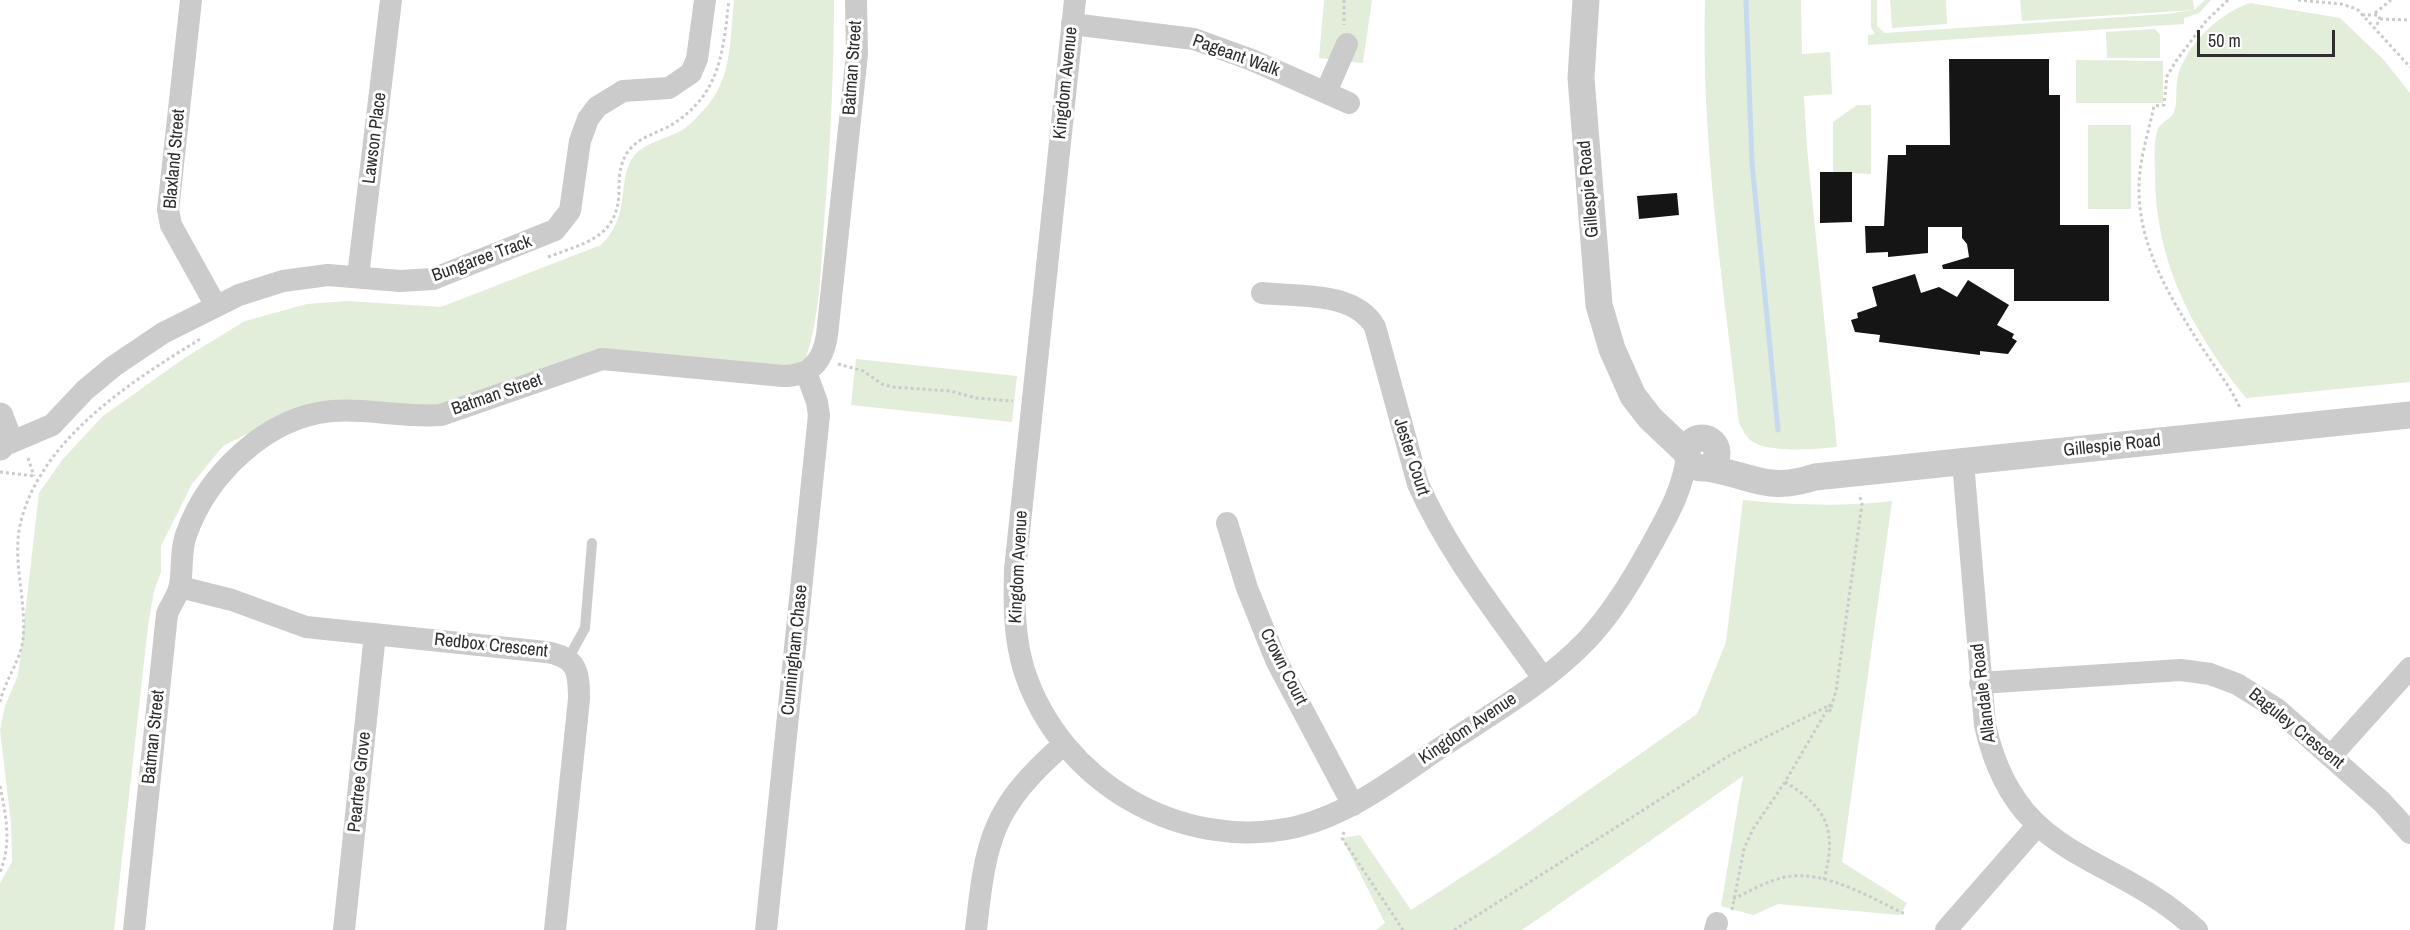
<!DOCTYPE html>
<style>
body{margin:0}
#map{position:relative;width:2410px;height:930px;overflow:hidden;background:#fff;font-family:"Archivo Narrow",sans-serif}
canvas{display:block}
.scale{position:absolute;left:2197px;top:30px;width:138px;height:27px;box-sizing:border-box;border:3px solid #2e2e2e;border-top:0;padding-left:8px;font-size:18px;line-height:21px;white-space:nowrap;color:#2e2e2e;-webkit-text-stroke:4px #fff;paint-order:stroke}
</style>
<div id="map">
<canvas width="2410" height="930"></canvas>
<div class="scale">50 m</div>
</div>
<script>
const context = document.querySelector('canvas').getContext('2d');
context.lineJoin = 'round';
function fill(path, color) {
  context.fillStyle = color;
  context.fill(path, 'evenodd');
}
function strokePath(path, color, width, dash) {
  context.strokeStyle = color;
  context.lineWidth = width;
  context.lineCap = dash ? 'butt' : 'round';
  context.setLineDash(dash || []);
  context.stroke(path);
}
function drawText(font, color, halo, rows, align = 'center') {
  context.font = font + ' "Archivo Narrow",sans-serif';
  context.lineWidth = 6;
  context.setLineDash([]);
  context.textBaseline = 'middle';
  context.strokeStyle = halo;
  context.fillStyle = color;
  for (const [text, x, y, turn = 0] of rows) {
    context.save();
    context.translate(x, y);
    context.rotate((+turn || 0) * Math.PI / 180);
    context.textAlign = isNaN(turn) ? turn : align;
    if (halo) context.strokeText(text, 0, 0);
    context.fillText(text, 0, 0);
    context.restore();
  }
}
const green = new Path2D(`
 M734 0H834C834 75 830 149 824 223 821 268 820 315 806 358L794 365 780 366 609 351 442 406 263 426 223 446 192 484 161 546V572L154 591 148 626 114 930H0V883L12 862 11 823 0 730 5 706 18 675 39 493 62 460 103 416 186 357 245 321 307 304 347 301 441 307 601 245C632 216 616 179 634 156 645 142 667 139 682 130 688 127 694 120 699 115 733 82 729 45 734 0Z
 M1324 0H1372L1363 63 1319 58Z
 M1705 0H1801L1802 54 1830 52 1832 94 1804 96 1807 148 1837 447C1816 449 1765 454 1749 439 1745 435 1742 428 1739 423 1723 283 1701 141 1705 0Z
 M1871 0H1877V26L1885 33 2166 14 2194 10 2022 21 2020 0H2193L2194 10 2205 0H2211L2199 13 2184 18V24L1868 45V35L1875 34 1871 27Z
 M1890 0H1946L1947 24 1892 28Z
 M2250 3 2340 18 2383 59 2410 93V382L2246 398C2192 331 2155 262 2155 174 2155 161 2153 141 2158 129 2161 122 2171 119 2174 112 2178 102 2175 87 2178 76 2187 44 2219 13 2250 3Z
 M2155 29 2160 35V58H2107L2106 32Z
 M2076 60 2163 61V103H2076Z
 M1857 105H1871V174L1833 172V122Z
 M2088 125H2131V209H2088Z
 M856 359 1017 376 1012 422 851 405Z
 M1743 500C1794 505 1842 507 1892 501L1842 862 1907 903 1900 915 1778 904 1753 915 1721 906 1743 776 1522 930H1376L1385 923 1342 838 1360 835 1411 910 1499 853 1697 714 1726 642Z`);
const stream = new Path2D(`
 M1746 0 1752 163 1778 430`);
const building = new Path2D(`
 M1949 59H2049V95H2060V225H2109V301H2014V269H1943L1942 265 1969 257 1967 244 1962 238V227H1928V253L1888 257V252L1866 253 1865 226H1884L1888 155H1906V145H1950Z
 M1820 172H1852V222L1820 223Z
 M1677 193 1679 215 1639 219 1637 196Z
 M1915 274 1921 293 1939 287 1957 297 1968 280 2009 305 1997 325 2014 334 2012 338 2017 341 2008 354 1980 351V355L1879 342 1880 335 1855 332 1851 320 1858 318 1857 313 1877 306 1872 287Z`);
const path = new Path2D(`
 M1344 0V25
 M2228 0 2206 21 2176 61 2167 76 2164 105 2154 106C2150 125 2144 145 2141 164 2130 233 2166 291 2201 346 2215 367 2230 386 2240 408
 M2298 0 2341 4 2357 9 2410 67
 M2375 13 2391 0
 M2362 15H2378L2380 19 2375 28
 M2380 19 2410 20
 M548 257C587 242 620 237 619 187 619 174 621 159 630 149 641 136 660 132 673 124 721 93 723 51 729 0
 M838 364 863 371 882 384 893 387 950 391 976 398 1013 401
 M28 458 34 476
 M0 472 34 476
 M0 702C5 680 20 662 23 639 27 599 11 560 21 521 42 438 133 380 202 338
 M1785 782C1828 808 1837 831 1824 880
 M0 786C6 816 12 843 0 872
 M1344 832 1342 838 1403 930
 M1733 899C1750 891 1767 881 1785 877 1824 869 1871 898 1905 914
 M1732 910 1744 849 1753 829 1785 782 1830 705V711L1836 691 1862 504 1859 494
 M1454 930 1730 755 1828 706`);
const service = new Path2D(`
 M568 659 585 628 592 543`);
const minor = new Path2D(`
 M191 0 168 210 171 225 216 306
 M1075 0 1015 570C1014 605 1014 637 1024 670 1060 782 1181 853 1296 827 1349 814 1393 780 1437 750 1488 716 1545 684 1587 640 1614 611 1633 578 1652 544 1668 515 1683 489 1687 456
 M1072 24 1194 39 1252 60 1349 103
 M1326 92 1347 44
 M358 276 391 0
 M1262 293C1298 297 1355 291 1375 327L1418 484C1449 554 1499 616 1543 678
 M0 447 52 425 85 390 114 366 163 333 239 295 283 281 328 275 400 281 433 279 555 230 570 211 580 141 588 119 597 107 623 91 669 88 691 73 697 59 705 0
 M1963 462 1985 725C2016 864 2110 849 2197 930
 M1227 523 1247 588 1276 660 1353 805
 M180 587 232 600 306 627 546 652C577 657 579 671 579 699L555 930
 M1980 683 2181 670 2210 674 2237 684 2277 709 2382 802 2410 833
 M2331 756 2410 668
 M134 930 167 614C171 604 178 596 180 585 183 568 180 552 186 535 207 475 266 417 332 411 368 408 404 418 441 415L602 359 783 376C811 376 823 361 827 335L857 54 856 0
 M344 930 375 634
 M766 930 819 415 817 402 806 372
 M976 930C986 838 992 807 1064 744
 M1715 930 1717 923
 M1946 930 2036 827`);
const tertiary = new Path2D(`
 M1586 0 1581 78 1599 305 1612 349 1633 396 1650 418 1687 453
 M0 416 6 432 0 447
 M1687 453a15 15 0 1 1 30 0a15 15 0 1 1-30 0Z
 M1706 468C1752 475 1766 493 1815 477L2410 415`);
const streetNames = [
 ["Pageant Walk",1236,56,20],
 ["Batman Street",853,68,-86],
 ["Kingdom Avenue",1066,83,-84],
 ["Lawson Place",375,138,-83],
 ["Blaxland Street",175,159,-85],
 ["Gillespie Road",1589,189,-95],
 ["Bungaree Track",482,259,-20],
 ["Batman Street",497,395,-19],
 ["Gillespie Road",2112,446,-6],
 ["Jester Court",1411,457,72],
 ["Kingdom Avenue",1019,567,-87],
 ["Redbox Crescent",491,646,6],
 ["Cunningham Chase",795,650,-84],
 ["Crown Court",1283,667,63],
 ["Allandale Road",1984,693,-97],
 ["Kingdom Avenue",1468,729,-34],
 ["Baguley Crescent",2296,729,39],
 ["Batman Street",154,737,-84],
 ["Peartree Grove",360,782,-84]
];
fill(green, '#e2edda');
strokePath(stream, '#c5daee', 5);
fill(building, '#151515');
strokePath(path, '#cbcbcb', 3, [3, 3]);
strokePath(service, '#cbcbcb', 10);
strokePath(minor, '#cbcbcb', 22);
strokePath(tertiary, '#cbcbcb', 27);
drawText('18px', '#2e2e2e', '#fff', streetNames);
</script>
